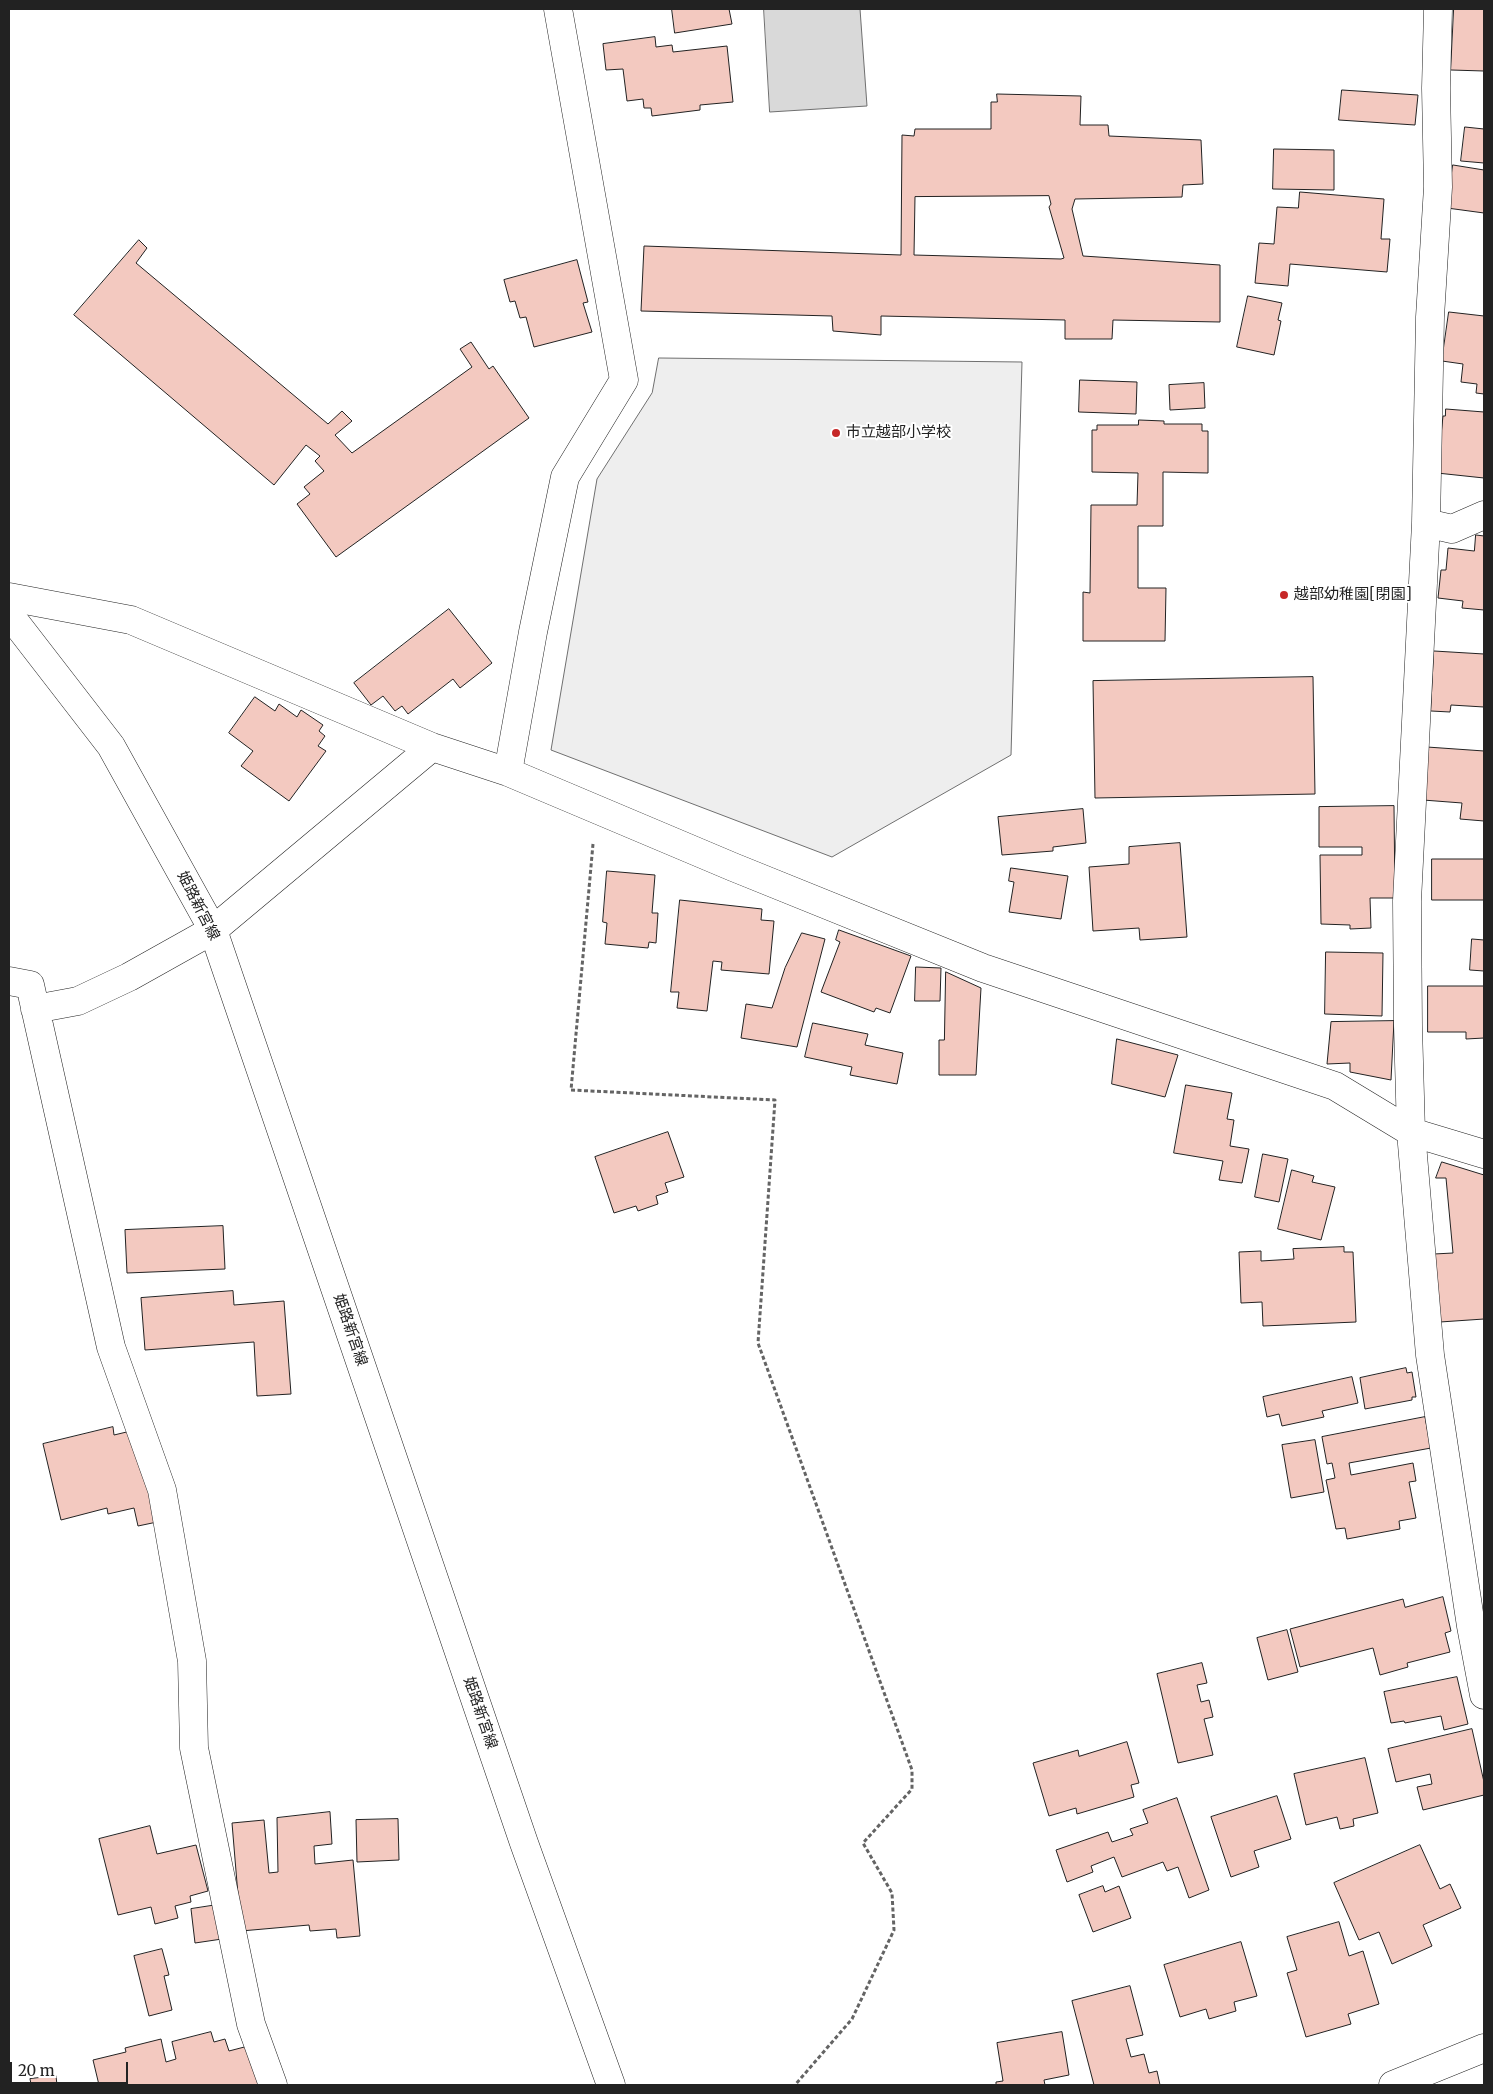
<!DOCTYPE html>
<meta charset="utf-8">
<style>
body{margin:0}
#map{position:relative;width:1493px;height:2094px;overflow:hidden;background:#fff;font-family:Merriweather,serif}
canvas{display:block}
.frame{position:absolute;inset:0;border:10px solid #222;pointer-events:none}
.scale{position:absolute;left:10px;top:2062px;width:118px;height:22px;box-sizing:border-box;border:2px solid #222;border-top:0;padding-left:6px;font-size:15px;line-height:18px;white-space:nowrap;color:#222;-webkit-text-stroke:4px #fff;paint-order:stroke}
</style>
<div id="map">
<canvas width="1493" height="2094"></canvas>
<div class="frame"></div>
<div class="scale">20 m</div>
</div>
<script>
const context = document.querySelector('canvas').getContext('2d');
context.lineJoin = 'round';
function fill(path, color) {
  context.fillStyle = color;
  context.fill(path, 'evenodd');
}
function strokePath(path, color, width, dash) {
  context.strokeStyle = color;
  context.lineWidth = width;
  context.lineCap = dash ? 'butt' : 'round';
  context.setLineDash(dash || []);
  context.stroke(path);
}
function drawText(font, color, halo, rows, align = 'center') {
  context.font = font + ' Merriweather,"Noto Sans JP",serif';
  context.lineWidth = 4;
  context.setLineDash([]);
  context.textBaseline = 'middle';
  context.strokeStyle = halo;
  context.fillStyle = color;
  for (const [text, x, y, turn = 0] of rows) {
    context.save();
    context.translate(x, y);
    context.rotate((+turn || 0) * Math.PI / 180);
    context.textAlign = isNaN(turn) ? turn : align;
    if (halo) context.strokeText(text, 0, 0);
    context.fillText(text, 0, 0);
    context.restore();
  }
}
const green = new Path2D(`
 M659 358 1022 362 1011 755 832 857 551 750 597 479 652 393Z`);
const water = new Path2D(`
 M764 9H860L867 106 770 112Z`);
const building = new Path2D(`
 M672 9H729L732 24 675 33Z
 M1454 9H1484V71L1451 70Z
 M655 37 656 47 672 45 673 52 727 46 733 102 700 105V110L652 116 651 108H644L643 99 627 101 623 69 606 70 603 44Z
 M1342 90 1418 95 1415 125 1339 120Z
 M997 94 1081 96 1080 125H1108L1109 136 1201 140 1203 184 1183 185 1182 197 1075 199 1072 209 1083 256 1220 265V322L1113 320 1112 339H1065V320L881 316V335L833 331 832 316 641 311 644 246 901 255 902 135 914 136 915 129H991V102H997ZM1049 196 1051 204 1049 207 1064 258 1061 259 914 255 915 197Z
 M1465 127 1484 129V163L1461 161Z
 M1274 149 1334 150V190L1273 189Z
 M1453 165 1484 170V213L1447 208Z
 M1300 192 1384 199 1381 239H1390L1387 272 1290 264 1288 286 1255 283 1259 243 1274 244 1277 207 1298 208Z
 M139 240 147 248 136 263 328 424 342 411 352 421 335 435 352 453 472 367 460 349 471 342 489 369 493 366 529 418 336 557 297 504 310 494 304 487 324 471 315 461 320 456 306 445 274 485 74 315Z
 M577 260 588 302 583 303 592 332 534 347 526 317 520 318 515 301 510 302 504 280Z
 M1248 296 1282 303 1278 320 1281 321 1274 355 1237 347Z
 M1449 312 1484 316V394L1476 393 1477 384 1461 382 1463 364 1442 361Z
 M1080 380 1137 382 1136 414 1079 412Z
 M1204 383 1205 408 1170 410 1169 385Z
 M1446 409 1484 412V478L1437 473 1443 416H1445Z
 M1139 420 1164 421V424H1202V431H1208V473L1163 472V526H1138V588H1166L1165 641H1083V592L1090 593 1091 505H1137L1138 473 1092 472V430H1097V425H1138Z
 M1476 535 1484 536V610L1462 608 1463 601 1438 598 1441 570H1446L1448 548 1474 551Z
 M449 609 492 663 460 688 453 679 408 714 402 706 395 711 383 696 371 705 354 683Z
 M1434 651 1484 654V707L1451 705 1450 712 1431 711Z
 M1313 677 1315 794 1095 798 1093 681Z
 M255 697 275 711 279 704 297 717 301 710 323 725 319 731 325 736 318 746 326 751 289 801 241 766 253 751 229 733Z
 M1484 741V821L1460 819 1462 803 1423 800 1427 747 1484 751Z
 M1394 806 1395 898H1370L1371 928 1350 929V925L1321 924 1320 855H1362V847H1319V807Z
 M1083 809 1086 843 1053 847V851L1002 855 998 817Z
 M1180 843 1187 937 1140 940 1139 928 1093 931 1089 867 1129 864V847Z
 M1432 859H1484V900H1432Z
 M1011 868 1068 876 1061 919 1009 912 1014 882 1009 881Z
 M607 871 655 875 652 913H658L656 943 649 942 648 948 605 944 607 923 603 922Z
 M680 900 762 909 761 920 774 921 769 974 721 970 722 962 713 961 707 1011 677 1008 679 992H671Z
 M839 930 911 956 890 1013 876 1008 874 1012 821 992 840 942 836 940Z
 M802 933 825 939 797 1047 741 1038 746 1004 772 1008 785 968Z
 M1472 939 1484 940V971L1470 970Z
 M1326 952 1383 953 1382 1016 1325 1014Z
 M916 967 941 968 940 1001H915Z
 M946 972 981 988 976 1075H939V1040H944Z
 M1428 986H1484V1038L1466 1039V1032H1428Z
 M1394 1021 1391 1080 1350 1072V1063L1327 1064 1331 1022Z
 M813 1023 868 1034 865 1045 903 1053 897 1084 850 1075 852 1067 805 1057Z
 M1117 1039 1178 1055 1165 1097 1112 1084Z
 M1186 1085 1232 1093 1227 1119 1234 1120 1230 1146 1249 1149 1242 1183 1219 1180 1223 1161 1174 1153Z
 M668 1132 684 1177 665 1183 668 1192 656 1196 658 1204 638 1211 636 1206 614 1213 595 1157Z
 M1263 1154 1288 1159 1279 1202 1255 1197Z
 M1442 1162 1484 1175V1319L1440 1322 1434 1254 1453 1253 1446 1178H1436Z
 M1292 1170 1314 1176 1312 1182 1335 1187 1321 1240 1278 1229Z
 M223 1226 225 1269 127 1273 125 1230Z
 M1344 1247V1252H1353L1356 1322 1263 1326 1262 1302 1241 1303 1239 1252 1261 1251V1261L1294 1259 1293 1249Z
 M233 1291 234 1305 284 1301 291 1394 257 1396 254 1342 145 1350 141 1298Z
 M1406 1368 1407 1373 1412 1372 1416 1397H1412V1400L1365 1409 1360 1378Z
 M1352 1377 1358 1403 1322 1411 1324 1417 1282 1426 1279 1414 1267 1417 1263 1397Z
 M1425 1417 1431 1448 1349 1463 1351 1475 1413 1463 1416 1481 1409 1482 1416 1518 1399 1521 1400 1529 1347 1539 1345 1528 1336 1529 1326 1480 1335 1478 1332 1463 1327 1464 1322 1437Z
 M113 1427 114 1435 135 1430 157 1522 138 1526 134 1508 108 1514 107 1508 61 1520 43 1444Z
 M1315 1440 1324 1492 1291 1498 1282 1445Z
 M1443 1597 1451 1631 1445 1633 1450 1652 1407 1663 1408 1667 1380 1675 1373 1648 1300 1667 1290 1629 1403 1599 1405 1607Z
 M1287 1630 1298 1672 1268 1680 1257 1638Z
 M1202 1663 1207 1683 1197 1685 1201 1702 1209 1700 1213 1717 1204 1719 1213 1755 1178 1763 1157 1674Z
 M1457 1677 1468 1724 1444 1730 1441 1716 1405 1723 1404 1721 1391 1723 1384 1692Z
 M1472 1729 1484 1782V1795L1423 1810 1417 1787 1432 1784 1430 1774 1396 1782 1388 1749Z
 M1127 1742 1139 1783 1131 1785 1134 1797 1077 1814 1076 1808 1049 1816 1033 1763 1078 1750 1079 1756Z
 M1365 1758 1378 1813 1353 1819 1354 1826 1340 1829 1337 1817 1306 1825 1294 1774Z
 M1277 1796 1291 1839 1254 1851 1259 1867 1231 1877 1211 1817Z
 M1177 1798 1209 1890 1189 1898 1178 1867 1167 1871 1163 1862 1122 1877 1114 1857 1091 1866 1093 1872 1067 1882 1056 1850 1108 1832 1112 1842 1133 1835 1130 1829 1148 1823 1143 1810Z
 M330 1812 332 1844 314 1846 315 1864 353 1860 360 1936 337 1938 336 1929 310 1931 309 1925 241 1931 232 1823 264 1820 269 1873 278 1872 277 1818Z
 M398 1819 399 1860 357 1862 356 1820Z
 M150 1826 157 1854 196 1845 208 1891 190 1896 191 1902 175 1906 178 1918 155 1924 151 1907 118 1915 99 1839Z
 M1420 1845 1440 1889 1450 1884 1461 1908 1423 1925 1432 1946 1392 1964 1379 1932 1359 1940 1334 1883Z
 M1103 1886 1105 1892 1119 1886 1131 1918 1093 1932 1079 1895Z
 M217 1905 222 1939 195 1943 191 1909Z
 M1339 1922 1349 1956 1363 1951 1379 2004 1348 2014 1351 2024 1306 2037 1287 1973 1297 1970 1287 1937Z
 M1241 1942 1257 1996 1234 2002 1236 2011 1209 2019 1206 2009 1180 2017 1164 1965Z
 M162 1949 169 1975 164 1976 172 2010 149 2016 134 1956Z
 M1130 1986 1143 2035 1126 2039 1131 2057 1144 2054 1149 2073 1157 2071 1160 2085H1094L1072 2001Z
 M211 2032 214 2042 225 2039 229 2051 252 2045 263 2085H99L93 2060 126 2052 125 2048 161 2039 166 2062 176 2059 172 2042Z
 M1062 2032 1069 2075 1044 2080 1045 2085H996V2082L1003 2081 997 2043Z
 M56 2076 57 2085H22L31 2084 30 2079Z`);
const path = new Path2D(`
 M593 844 571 1090 775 1100 758 1343 912 1770V1789L863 1843 892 1893 894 1930 852 2019 795 2085`);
const minor = new Path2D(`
 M1438 9 1436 88 1438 187 1430 317 1426 523 1407 901 1408 1026 1411 1132 1430 1355 1471 1626 1484 1695
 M1426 523 1452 529 1484 515
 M9 597 131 620 432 747 508 772 733 867 983 968 1335 1086 1411 1132 1484 1154
 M508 772 533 632 565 477 624 380 558 9
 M9 981 30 985 111 1347 162 1490 192 1661 194 1748 251 2024 273 2085
 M35 1009 78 1001 129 977 213 930 432 747
 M1393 2085 1484 2048`);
const secondary = new Path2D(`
 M9 614 111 746 213 930 524 1843 611 2085`);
const markers = [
 [836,433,5,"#c62828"],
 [1284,595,5,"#c62828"]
];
const poiNames = [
 ["市立越部小学校",846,433],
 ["越部幼稚園[閉園]",1294,595]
];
const streetNames = [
 ["姫路新宮線",198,906,63],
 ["姫路新宮線",350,1330,71],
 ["姫路新宮線",480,1713,71]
];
fill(green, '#eee');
strokePath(green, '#6f6f6f', 1);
fill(water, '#d9d9d9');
strokePath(water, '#6f6f6f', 1);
fill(building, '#f3c9c0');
strokePath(building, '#222', 1);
strokePath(minor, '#222', 29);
strokePath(secondary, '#222', 29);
strokePath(path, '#646464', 3, [4, 2.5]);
strokePath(minor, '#fff', 28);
strokePath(secondary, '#fff', 28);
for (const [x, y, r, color] of markers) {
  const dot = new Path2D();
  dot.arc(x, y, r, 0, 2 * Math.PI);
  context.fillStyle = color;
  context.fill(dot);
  strokePath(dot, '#fff', 2);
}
drawText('15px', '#222', '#fff', poiNames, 'left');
drawText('15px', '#222', '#fff', streetNames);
</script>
